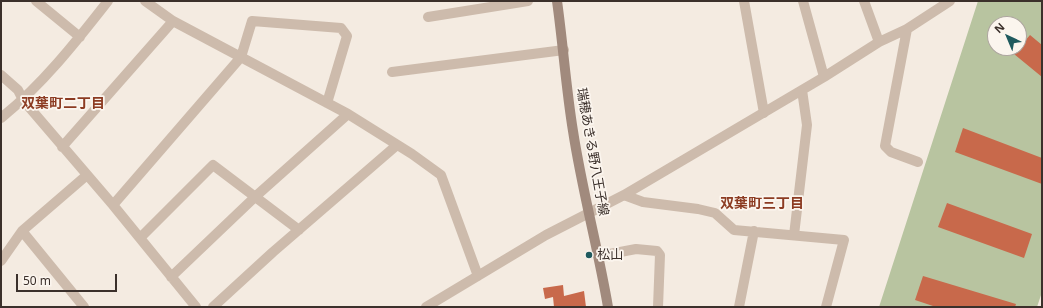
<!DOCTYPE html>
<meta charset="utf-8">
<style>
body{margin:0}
#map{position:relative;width:1043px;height:308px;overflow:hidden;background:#f4ebe1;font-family:"Noto Sans",sans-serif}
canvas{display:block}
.frame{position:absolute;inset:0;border:2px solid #3b302b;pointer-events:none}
.north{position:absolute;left:987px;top:16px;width:40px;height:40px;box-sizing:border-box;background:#fbf5ee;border:1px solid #aea6a0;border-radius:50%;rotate:316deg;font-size:11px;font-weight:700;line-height:16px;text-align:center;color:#3b302b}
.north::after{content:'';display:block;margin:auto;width:14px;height:18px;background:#1f5a5e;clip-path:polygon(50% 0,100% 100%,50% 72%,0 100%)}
.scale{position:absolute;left:16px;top:274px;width:101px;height:18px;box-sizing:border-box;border:2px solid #3b302b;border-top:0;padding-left:5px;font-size:12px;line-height:14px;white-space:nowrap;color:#3b302b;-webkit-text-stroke:3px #fbf5ee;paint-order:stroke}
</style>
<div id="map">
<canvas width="1043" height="308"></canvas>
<div class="frame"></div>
<div class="north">N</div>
<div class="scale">50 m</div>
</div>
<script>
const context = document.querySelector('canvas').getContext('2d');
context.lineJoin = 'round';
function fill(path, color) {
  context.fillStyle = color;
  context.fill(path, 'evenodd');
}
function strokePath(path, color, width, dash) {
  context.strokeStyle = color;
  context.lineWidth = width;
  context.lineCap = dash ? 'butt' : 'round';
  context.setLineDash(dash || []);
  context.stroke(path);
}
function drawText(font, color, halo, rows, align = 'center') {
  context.font = font + ' "Noto Sans","Noto Sans JP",sans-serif';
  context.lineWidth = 3.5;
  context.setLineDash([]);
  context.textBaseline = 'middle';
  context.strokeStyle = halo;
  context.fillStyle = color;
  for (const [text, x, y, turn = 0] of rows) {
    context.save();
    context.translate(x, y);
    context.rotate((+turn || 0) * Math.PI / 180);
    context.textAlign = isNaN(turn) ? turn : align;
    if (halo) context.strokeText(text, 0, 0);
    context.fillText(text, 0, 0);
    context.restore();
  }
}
const green = new Path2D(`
 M978 1H1042V292L1037 307H879ZM995 24H1019V48H995Z`);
const building = new Path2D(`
 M1030 35 1042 45V77L1014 54Z
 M963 128 1042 158V184L955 152Z
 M947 203 1032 234 1024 258 938 227Z
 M923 276 1016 304 1015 307H936L915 300Z
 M563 285 564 296 584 291 586 307H554L553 297 545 299 543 288Z`);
const minor = new Path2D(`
 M36 1 80 37
 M145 1 173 21 348 114 412 154 441 175 478 276
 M744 1 764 113
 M803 1 824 77
 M864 1 879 42
 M428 17 528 1
 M907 29 885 146 891 152 918 162
 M392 72 564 50
 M1 75 18 90 23 100 113 205 196 307
 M1 118C42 85 76 42 108 1
 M62 147 173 21
 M624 195 643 202 698 209 715 213 734 230 844 240 826 307
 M113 205 241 57 252 21 341 28 347 36 327 103
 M22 231 84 307
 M794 235 807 125 802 90
 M140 238 213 165 299 230
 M599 256 636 249 657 251 660 255 658 307
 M1 261 22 231 87 175
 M171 277 256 196 348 114
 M213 307 273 252 397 145
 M426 307 546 235 624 195 824 77 879 42 907 29 950 1
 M739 307 754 231`);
const secondary = new Path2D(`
 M557 1C563 44 566 88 573 131 582 190 598 248 608 307`);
const markers = [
 [589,255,4,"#1f5a5e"]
];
const streetNames = [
 ["瑞穂あきる野八王子線",592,152,80]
];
const poiNames = [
 ["松山",597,255]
];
const neighbourhoodNames = [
 ["双葉町二丁目",63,104],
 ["双葉町三丁目",762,204]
];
fill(green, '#b8c4a0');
fill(building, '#c8694b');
strokePath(minor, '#cdbbac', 10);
strokePath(secondary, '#a18a7d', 10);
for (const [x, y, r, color] of markers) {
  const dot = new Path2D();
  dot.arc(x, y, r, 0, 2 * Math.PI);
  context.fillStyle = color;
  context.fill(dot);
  strokePath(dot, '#fbf5ee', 1.5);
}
drawText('13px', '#3b302b', '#fbf5ee', streetNames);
drawText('13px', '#3b302b', '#fbf5ee', poiNames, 'left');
drawText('bold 14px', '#8c3b22', '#fbf5ee', neighbourhoodNames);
</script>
